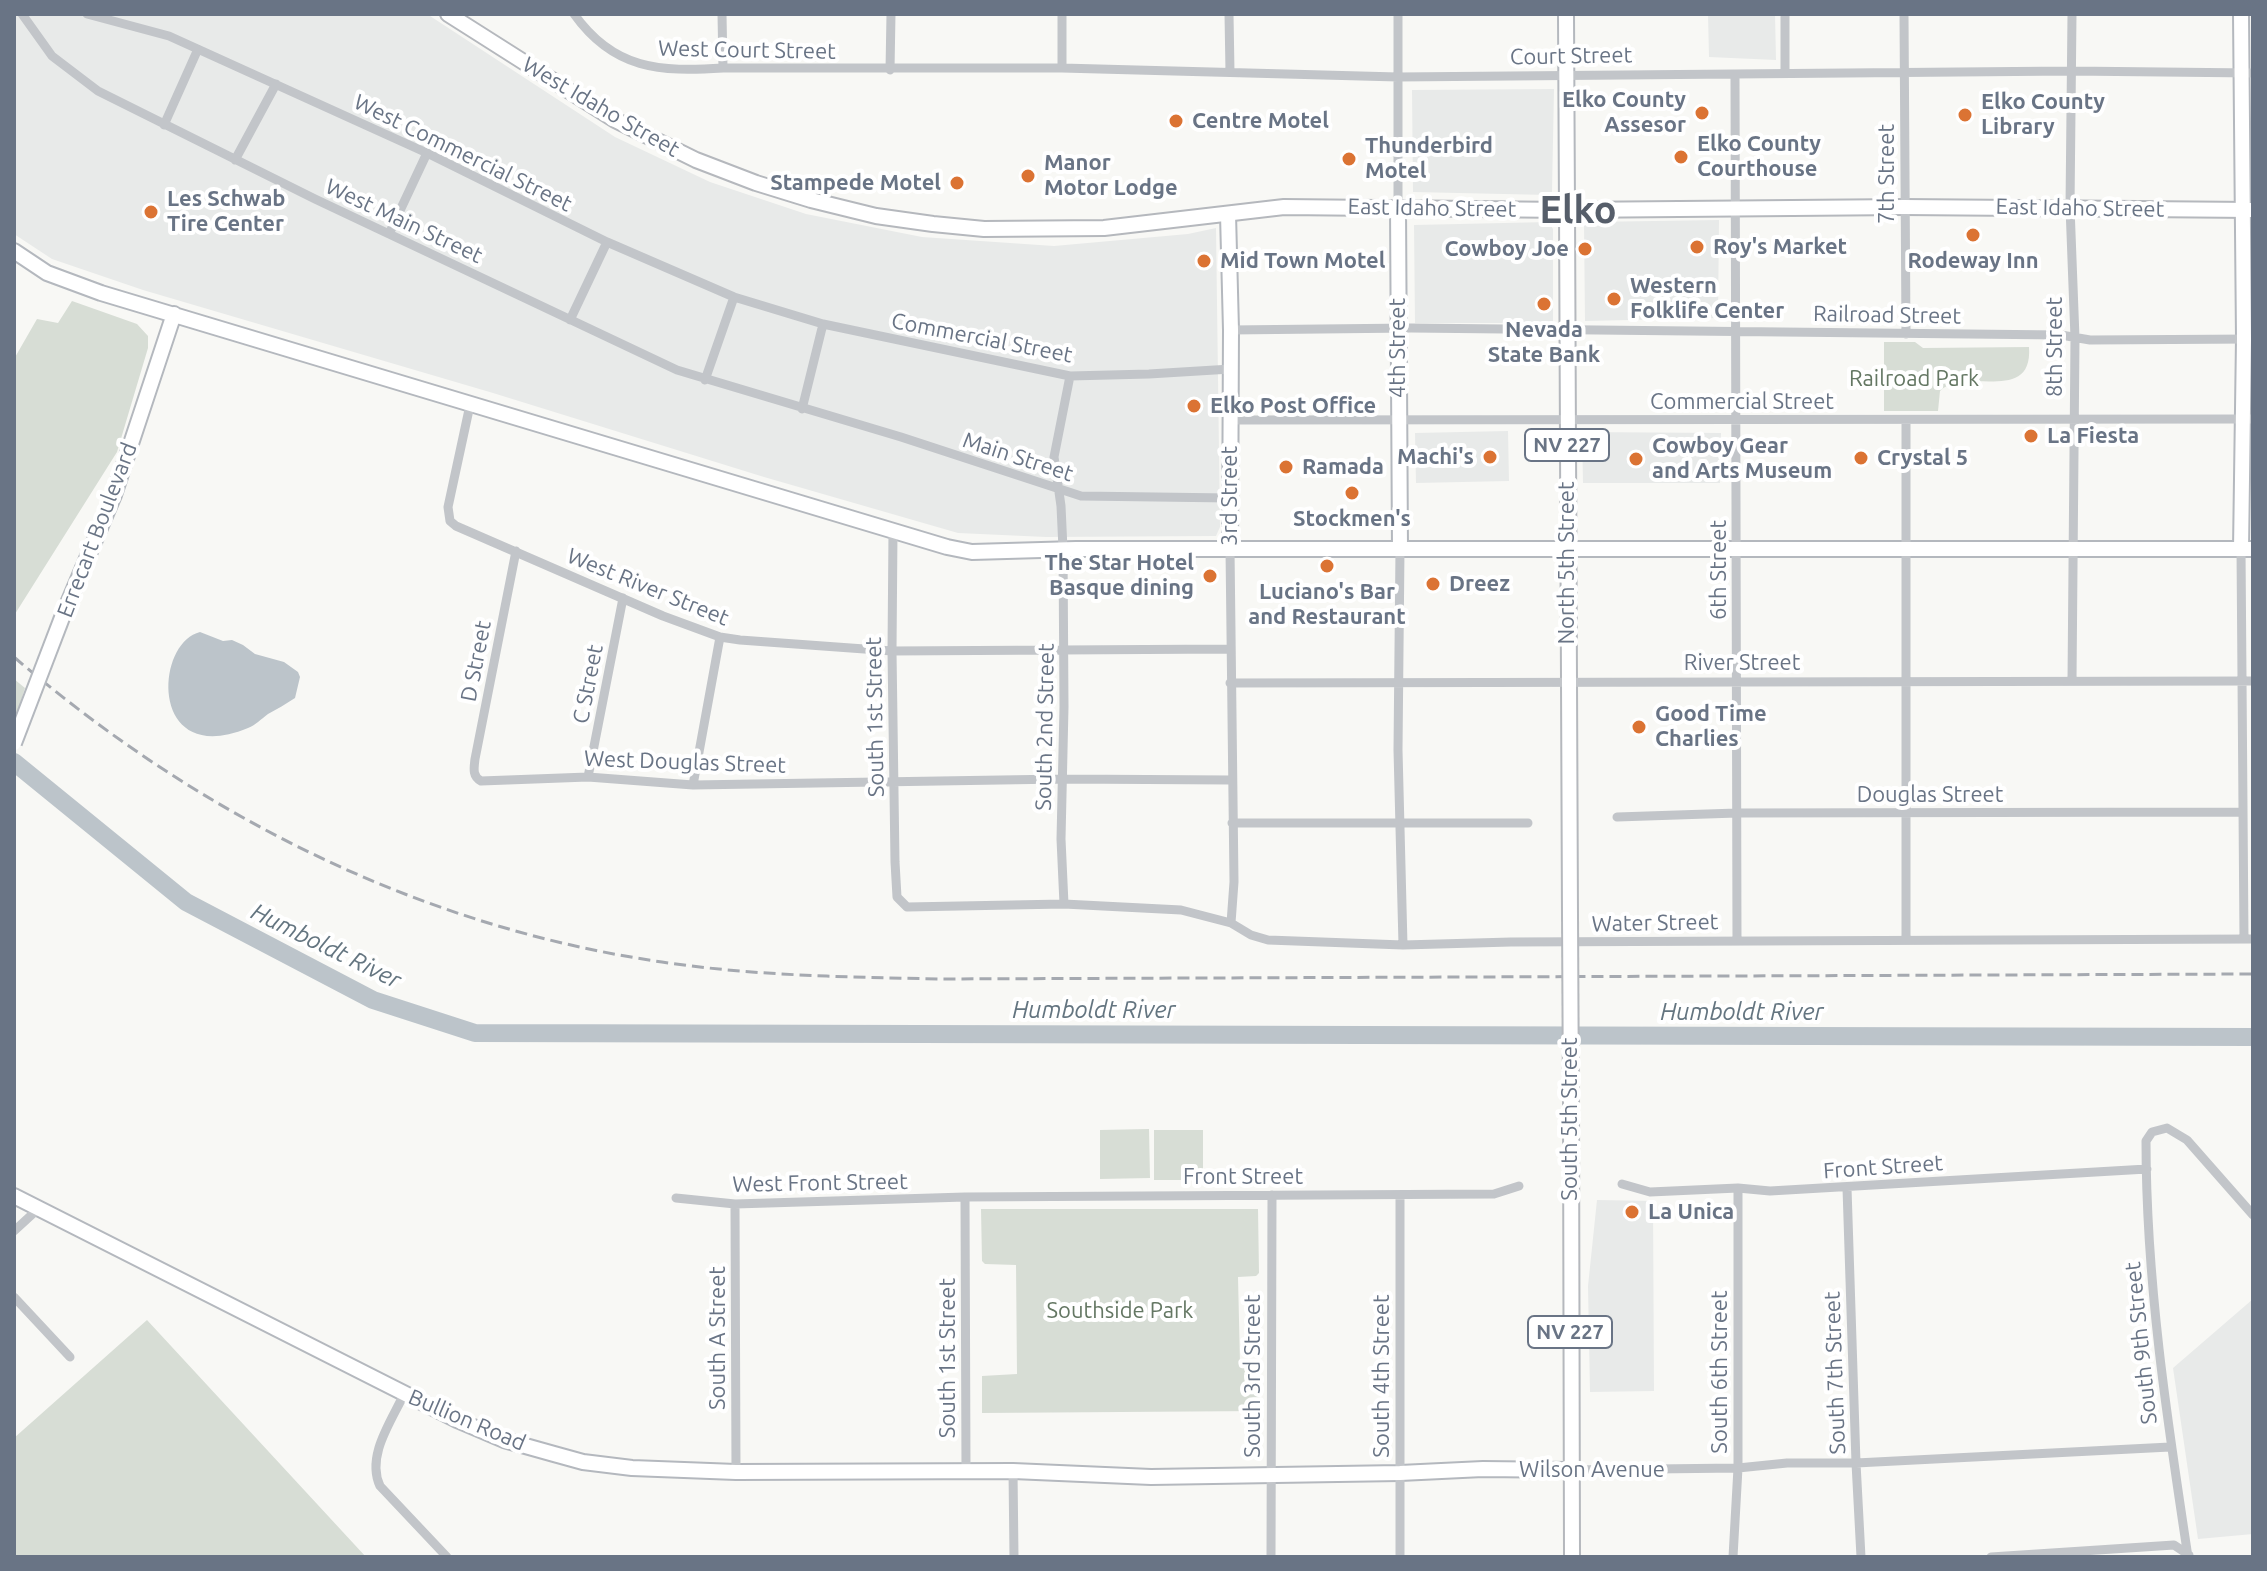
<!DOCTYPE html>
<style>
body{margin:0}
#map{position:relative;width:2267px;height:1571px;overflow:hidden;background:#f8f8f5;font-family:Ubuntu,sans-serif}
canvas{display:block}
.frame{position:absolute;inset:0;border:16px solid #697485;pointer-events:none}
</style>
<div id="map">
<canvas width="2267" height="1571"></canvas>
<div class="frame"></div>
</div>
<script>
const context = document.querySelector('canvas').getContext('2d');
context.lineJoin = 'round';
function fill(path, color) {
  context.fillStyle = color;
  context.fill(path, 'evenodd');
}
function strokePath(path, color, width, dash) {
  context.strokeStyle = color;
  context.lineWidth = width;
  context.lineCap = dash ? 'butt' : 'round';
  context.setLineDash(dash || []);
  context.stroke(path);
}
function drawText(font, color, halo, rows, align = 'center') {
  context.font = font + ' Ubuntu,sans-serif';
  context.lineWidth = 8;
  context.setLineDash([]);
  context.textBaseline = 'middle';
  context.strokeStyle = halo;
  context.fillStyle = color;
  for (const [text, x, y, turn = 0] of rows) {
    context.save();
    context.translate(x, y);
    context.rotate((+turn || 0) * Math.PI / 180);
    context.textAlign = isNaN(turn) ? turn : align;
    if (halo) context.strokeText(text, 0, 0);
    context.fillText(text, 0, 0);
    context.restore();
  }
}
const built = new Path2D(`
 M14 14H427L615 137 710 182 806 214 922 237 1054 246 1188 234 1216 228 1220 527 1216 536 1046 537 958 533 764 477 493 393 143 290 52 259 14 234Z
 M1708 14H1775L1776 60 1709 57Z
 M1554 89 1552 192 1549 195 1413 192 1412 90Z
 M1719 220 1718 318 1585 321 1584 225 1589 222Z
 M1549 222 1553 229V323H1415L1414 225Z
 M1508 431 1509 481 1416 483 1415 433Z
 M1582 432 1721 433 1720 483H1583Z
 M1597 1200 1653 1201 1654 1391 1590 1392 1588 1286Z
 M2253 1299V1534L2198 1539 2173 1368Z`);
const green = new Path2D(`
 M72 301 137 324 148 336V348L117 452 15 614 14 359 37 319 58 323Z
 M1884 342H1915L1923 348 2029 347C2033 405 1965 366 1940 391L1938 411H1884Z
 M14 679 25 688 14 723Z
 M1149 1129 1150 1178 1100 1179V1130Z
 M1154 1130H1203V1180H1154Z
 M981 1209H1258L1259 1273 1256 1276 1238 1277 1240 1363 1259 1366 1260 1411 982 1413V1376L1017 1374 1016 1265 985 1264 982 1261Z
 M147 1320 366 1557H14V1438Z`);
const water = new Path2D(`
 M200 632 223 641 232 640 243 645 255 654 284 662 298 672 300 677 295 698C286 704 277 709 268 714 261 719 256 725 248 728 149 769 154 643 200 632Z`);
const river = new Path2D(`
 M14 762 186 902 373 1000 475 1033 2253 1037`);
const street = new Path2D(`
 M22 14 52 56 98 91 315 199 677 370 901 437 1081 496 1230 498
 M87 14 169 36 427 153 607 242 734 297 823 324 1070 376 1149 374 1231 369
 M574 14C614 70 660 72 723 68H1062L1398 77 2071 71 2253 73
 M722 14 723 68
 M1229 14 1230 72
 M1398 14V207
 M1904 14 1906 334
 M1062 68V14
 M890 70 891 14
 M1785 73V14
 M1735 75 1737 940
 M164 125 198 49
 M235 160 276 84
 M389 234 427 153
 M570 320 607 242
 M1231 330 1411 328 2061 335 2090 340 2253 339
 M705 380 734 297
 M470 405 448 507 450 521 456 526 663 616 720 637 740 640 892 651 1230 649
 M802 409 823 324
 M1230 420 2253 419
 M1906 420V939
 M893 531 892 651 895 862 897 897 907 907 1064 904 1181 910 1231 923 1251 935 1268 940 1403 945 1511 942 2253 939
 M1230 549 1234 882 1231 923
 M1400 549 1398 750 1403 945
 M2241 549 2244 939
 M516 551 475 759C474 768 472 776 481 781L588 777 693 785 1062 779 1231 780
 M2072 681 2075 338 2070 207 2072 14
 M1230 683 2253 681
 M588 777 623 598
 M693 785 720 637
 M1617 817 1737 813 2242 812
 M1232 823H1528
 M1064 904 1061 839 1064 707 1063 549 1061 506 1054 457 1070 376
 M1622 1184 1650 1192 1738 1188 1770 1191 2147 1169
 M1847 1188 1856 1463 1861 1557
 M965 1197 966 1471
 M676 1198 735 1204 965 1197 1494 1194 1519 1186
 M735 1204 736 1472
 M14 1231 38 1209
 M14 1297 70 1357
 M404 1394C391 1422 366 1456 380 1486L447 1557
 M1570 1470 1738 1468 1787 1463H1856L2170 1447
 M1013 1471 1014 1557
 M1271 1557 1272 1195
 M1400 1557V1195
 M1733 1557 1738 1468V1188
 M1991 1557 2174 1545 2189 1555
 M2188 1557C2167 1419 2146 1281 2146 1141L2152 1132 2167 1128 2187 1140 2253 1215`);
const secondary = new Path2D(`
 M1566 14 1567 210
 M2241 14 2244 339 2241 549
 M1398 207 1400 549
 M1228 214 1231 330 1230 549
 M14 251 47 273 101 293 947 547 972 552 1076 549H2253
 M63 615 114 495 174 314
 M14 1196 457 1420 504 1440 554 1454 583 1462 632 1468 736 1472 1013 1471 1151 1477 1400 1473 1483 1469 1570 1470`);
const primary = new Path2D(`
 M448 14 615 120 696 160 756 183 811 200 876 216 933 224 984 229 1104 228 1284 207 1567 210 1904 207 2253 210
 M1567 210 1570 915
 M1571 1107 1572 1557`);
const rail = new Path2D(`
 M14 657C198 815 420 927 662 962 755 976 847 977 940 979L2253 974`);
const secondaryBridge = new Path2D(`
 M14 743 63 615`);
const primaryBridge = new Path2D(`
 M1570 915 1571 1107`);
const markers = [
 [1702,113,8,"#db7333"],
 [1965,115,8,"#db7333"],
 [1176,121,8,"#db7333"],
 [1681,157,8,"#db7333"],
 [1349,159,8,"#db7333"],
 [1028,176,8,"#db7333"],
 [957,183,8,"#db7333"],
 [151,212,8,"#db7333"],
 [1973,235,8,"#db7333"],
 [1697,247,8,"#db7333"],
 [1585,249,8,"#db7333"],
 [1204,261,8,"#db7333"],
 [1614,299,8,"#db7333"],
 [1544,304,8,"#db7333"],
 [1194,406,8,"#db7333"],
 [2031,436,8,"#db7333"],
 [1490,457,8,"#db7333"],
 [1861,458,8,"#db7333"],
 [1636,459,8,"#db7333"],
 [1286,467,8,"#db7333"],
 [1352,493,8,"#db7333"],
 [1327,566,8,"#db7333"],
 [1210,576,8,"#db7333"],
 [1433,584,8,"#db7333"],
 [1639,727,8,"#db7333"],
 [1632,1212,8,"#db7333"]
];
const shields = [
 [1567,445,84],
 [1570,1332,84]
];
const shieldNames = [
 ["NV 227",1567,445],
 ["NV 227",1570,1332]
];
const streetNames = [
 ["West Court Street",747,50,1],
 ["Court Street",1571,56,-1],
 ["West Idaho Street",601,107,30],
 ["West Commercial Street",463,153,26],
 ["7th Street",1887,174,-90],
 ["East Idaho Street",1432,208,1],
 ["East Idaho Street",2080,208,1],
 ["West Main Street",404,221,25],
 ["Railroad Street",1887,315,1],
 ["Commercial Street",982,338,11],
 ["8th Street",2055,347,-90],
 ["4th Street",1398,348,-90],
 ["Commercial Street",1742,402],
 ["Main Street",1018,457,18],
 ["3rd Street",1230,496,-90],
 ["Errecart Boulevard",97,530,-69],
 ["North 5th Street",1567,563,-90],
 ["6th Street",1719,570,-90],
 ["West River Street",648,587,22],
 ["D Street",476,661,-79],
 ["River Street",1742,663],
 ["C Street",588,684,-79],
 ["South 1st Street",875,717,-91],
 ["South 2nd Street",1045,727,-89],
 ["West Douglas Street",685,762,2],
 ["Douglas Street",1930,795],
 ["Water Street",1655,923,-1],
 ["South 5th Street",1570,1119,-90],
 ["Front Street",1883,1167,-4],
 ["Front Street",1243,1177],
 ["West Front Street",820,1183,-1],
 ["South A Street",718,1338,-90],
 ["South 9th Street",2141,1343,-96],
 ["South 1st Street",948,1358,-90],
 ["South 6th Street",1720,1372,-90],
 ["South 7th Street",1835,1373,-92],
 ["South 3rd Street",1253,1376,-90],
 ["South 4th Street",1382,1376,-90],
 ["Bullion Road",467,1420,23],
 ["Wilson Avenue",1592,1470]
];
const poiNames = [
 ["Elko County",1686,100,"right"],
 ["Assesor",1686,125,"right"],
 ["Elko County",1981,102],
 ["Library",1981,127],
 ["Centre Motel",1192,121],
 ["Elko County",1697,144],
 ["Courthouse",1697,169],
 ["Thunderbird",1365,146],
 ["Motel",1365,171],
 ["Manor",1044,163],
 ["Motor Lodge",1044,188],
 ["Stampede Motel",941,183,"right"],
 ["Les Schwab",167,199],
 ["Tire Center",167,224],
 ["Roy's Market",1713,247],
 ["Cowboy Joe",1569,249,"right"],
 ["Mid Town Motel",1220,261],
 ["Rodeway Inn",1973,261,"center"],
 ["Western",1630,286],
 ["Folklife Center",1630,311],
 ["Nevada",1544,330,"center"],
 ["State Bank",1544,355,"center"],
 ["Elko Post Office",1210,406],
 ["La Fiesta",2047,436],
 ["Cowboy Gear",1652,446],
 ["and Arts Museum",1652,471],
 ["Machi's",1474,457,"right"],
 ["Crystal 5",1877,458],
 ["Ramada",1302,467],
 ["Stockmen's",1352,519,"center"],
 ["The Star Hotel",1194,563,"right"],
 ["Basque dining",1194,588,"right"],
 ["Dreez",1449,584],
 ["Luciano's Bar",1327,592,"center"],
 ["and Restaurant",1327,617,"center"],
 ["Good Time",1655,714],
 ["Charlies",1655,739],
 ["La Unica",1648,1212]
];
const parkNames = [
 ["Railroad Park",1914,379],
 ["Southside Park",1120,1311]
];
const waterNames = [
 ["Humboldt River",326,946,26],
 ["Humboldt River",1094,1010],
 ["Humboldt River",1742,1012]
];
const townNames = [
 ["Elko",1578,210]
];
fill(built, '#e8eae9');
fill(green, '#d7ddd5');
fill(water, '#bcc4ca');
strokePath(river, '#bcc4ca', 18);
strokePath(secondary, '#b4b8be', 18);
strokePath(primary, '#b5b8bd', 18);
strokePath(street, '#c2c5c9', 9);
strokePath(secondary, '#fff', 14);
strokePath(primary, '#fff', 14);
strokePath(rail, '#a5a9b0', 3, [12, 6]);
strokePath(secondaryBridge, '#b4b8be', 18, []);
strokePath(primaryBridge, '#b5b8bd', 18, []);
strokePath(secondaryBridge, '#fff', 14);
strokePath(primaryBridge, '#fff', 14);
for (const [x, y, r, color] of markers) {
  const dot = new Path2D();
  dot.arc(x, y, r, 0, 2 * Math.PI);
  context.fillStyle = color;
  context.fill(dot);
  strokePath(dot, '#fff', 3);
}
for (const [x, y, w] of shields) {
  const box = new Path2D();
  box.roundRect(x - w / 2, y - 16, w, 32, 6);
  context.fillStyle = '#fff';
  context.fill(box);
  strokePath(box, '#697485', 2);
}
drawText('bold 20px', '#697485', null, shieldNames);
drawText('22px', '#697485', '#fff', streetNames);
drawText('bold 22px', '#697485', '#fff', poiNames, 'left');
drawText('22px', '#647763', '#fff', parkNames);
drawText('italic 24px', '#647580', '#fff', waterNames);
drawText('bold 38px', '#565e6a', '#fff', townNames);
</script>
